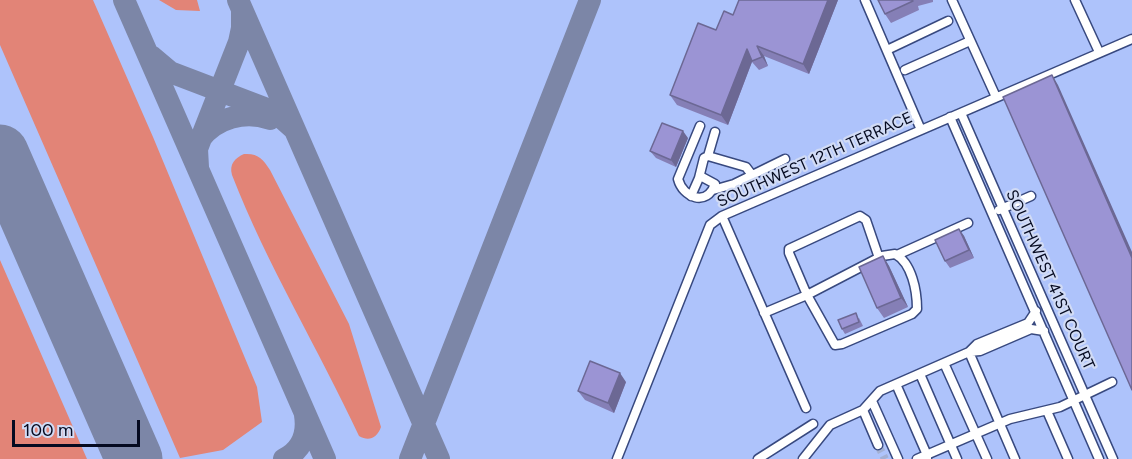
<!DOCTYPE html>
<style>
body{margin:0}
#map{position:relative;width:1132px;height:459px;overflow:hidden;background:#bfcdf4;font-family:Figtree,sans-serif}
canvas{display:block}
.scale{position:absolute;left:12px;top:420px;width:128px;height:27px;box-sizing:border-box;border:3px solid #050a20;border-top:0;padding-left:8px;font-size:18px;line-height:21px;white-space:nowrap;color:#050a20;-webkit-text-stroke:4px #d1dbf5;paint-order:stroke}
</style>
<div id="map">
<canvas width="1132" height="459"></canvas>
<div class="scale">100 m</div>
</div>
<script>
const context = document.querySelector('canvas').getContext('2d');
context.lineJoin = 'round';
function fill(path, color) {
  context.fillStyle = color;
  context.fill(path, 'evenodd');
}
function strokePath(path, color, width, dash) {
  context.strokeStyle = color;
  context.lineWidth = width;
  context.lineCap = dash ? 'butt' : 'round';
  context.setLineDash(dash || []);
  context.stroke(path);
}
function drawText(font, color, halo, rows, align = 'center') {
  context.font = font + ' Figtree,sans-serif';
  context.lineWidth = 4.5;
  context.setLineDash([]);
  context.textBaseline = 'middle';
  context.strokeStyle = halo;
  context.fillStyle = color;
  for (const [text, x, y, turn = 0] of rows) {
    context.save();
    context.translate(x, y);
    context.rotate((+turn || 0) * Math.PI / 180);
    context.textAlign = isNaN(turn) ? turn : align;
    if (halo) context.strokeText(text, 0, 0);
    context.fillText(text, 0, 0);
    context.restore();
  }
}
const built = new Path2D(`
 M0 0H1132V459H0Z`);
const green = new Path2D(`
 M0 0H93L153 137 257 387 262 422 223 450 180 458 0 45Z
 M159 0H197L200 11 176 10Z
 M244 154C258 153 263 159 270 170L349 324 381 427C377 438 369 442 359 436 318 348 267 265 232 175 229 164 235 158 244 154Z
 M0 260 87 459H0Z`);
const taxiway = new Path2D(`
 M124 0 325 459
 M238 0 439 459
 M151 56 170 72 275 112 293 128
 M200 139C216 118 245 110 270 119
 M198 167 197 149 200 141 239 42 242 28V10
 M284 459C302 450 308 434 305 415
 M410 459 590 0`);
const runway = new Path2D(`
 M0 153 134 459`);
const minorTunnel = new Path2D(`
 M878 445 885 459`);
const minor = new Path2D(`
 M865 0 921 130
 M952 0 996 97
 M1075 0 1099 52
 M887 50 948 21
 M905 70 970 41
 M961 113 1113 459
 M950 117 1099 459
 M708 156 715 132
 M699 178 704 158 708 156 746 167 752 175
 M713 190 734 184 785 159
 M691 196 699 178 702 177 715 184C707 207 683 198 678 179L700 126
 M999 210 1031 196
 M722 216 806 408
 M897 255 968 223
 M1036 311 1028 323 977 344 969 352 980 351 1031 329 1044 331
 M764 313 807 295 882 256 895 254C912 263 917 291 917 309L912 314 842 344 835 345 807 295 789 253V249L860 216 866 220 879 258
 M944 363 987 459
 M920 374 957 459
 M896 384 927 455V458
 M872 401 898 459
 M863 410 878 445
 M1047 411 1068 459
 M617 459 710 225 722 216 1132 39
 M758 459 813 424
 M803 459 830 425 863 410 880 391 969 352 1015 459
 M917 459 1010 419 1060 407 1112 382`);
const wall = new Path2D(`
 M838 0 809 74 764 56 768 66 759 70 752 62 728 125 677 105 670 95 733 15Z
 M878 0H933V2L918 6 919 10 891 23 885 14Z
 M688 138 676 167 656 158 650 151Z
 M959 229 964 236 974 258 950 268 945 261Z
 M883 256 889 266 908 307 884 318 877 308Z
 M859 318 863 326 845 334 842 329Z
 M626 382 614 413 585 400 578 391Z`);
const shadedWall = new Path2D(`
 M828 0H838L809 74 803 64Z
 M757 46 764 56 768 66 762 57Z
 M747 49 753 59 728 125 721 115Z
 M1052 75 1058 85 1132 252V258Z
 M683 131 688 138 676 167 671 160Z
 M959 229 964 236 974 258 969 250Z
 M883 256 889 266 908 307 901 298Z
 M620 373 626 382 614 413 608 403Z`);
const building = new Path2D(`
 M739 0H828L803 64 757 46 762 57 752 61 747 49 721 115 670 95 698 23 716 30 724 11 733 15Z
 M878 0H912L913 1 885 14Z
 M1052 75 1132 258V390L1003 97Z
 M662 123 683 131 671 160 650 151Z
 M959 229 969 250 945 261 935 240Z
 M883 256 901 298 877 308 859 267Z
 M856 313 859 322 842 329 838 320Z
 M590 361 620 373 608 403 578 391Z`);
const streetNames = [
 ["SOUTHWEST 12TH TERRACE",815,160,-24],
 ["SOUTHWEST 41ST COURT",1050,280,66]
];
fill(built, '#aec3fb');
fill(green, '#e28477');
strokePath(taxiway, '#7c86a7', 22);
strokePath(runway, '#7c86a7', 57);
strokePath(minorTunnel, '#a3b0d4', 8, [8, 4]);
strokePath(minor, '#38497f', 11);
strokePath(minor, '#fff', 8);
fill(wall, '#857fb6');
fill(shadedWall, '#6c6894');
fill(building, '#9b94d4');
strokePath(building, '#6c6894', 1.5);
drawText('16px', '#050a20', '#d1dbf5', streetNames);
</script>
